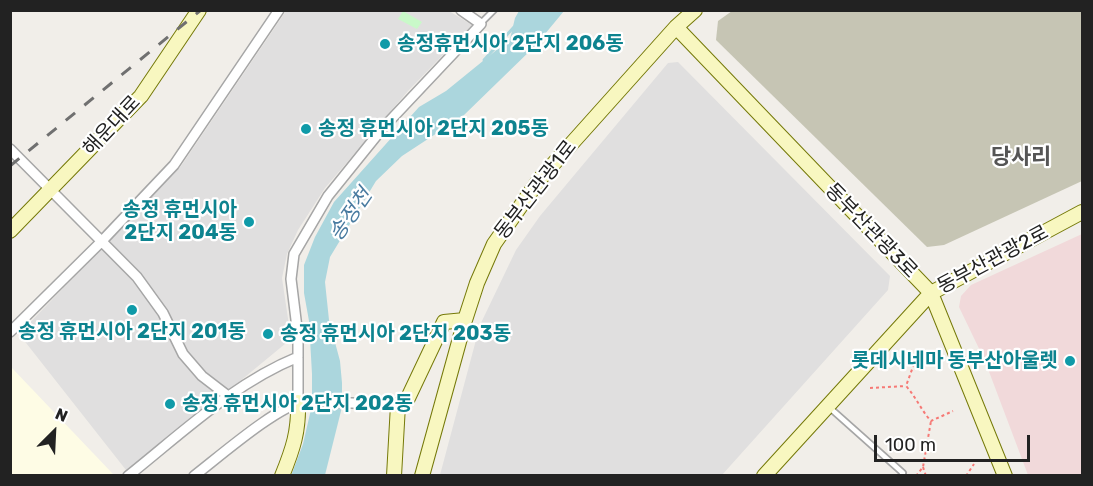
<!DOCTYPE html>
<meta charset="utf-8">
<style>
body{margin:0}
#map{position:relative;width:1093px;height:486px;overflow:hidden;background:#f1eee9;font-family:Rubik,sans-serif}
canvas{display:block}
.frame{position:absolute;inset:0;border:12px solid #222;pointer-events:none}
.north{position:absolute;left:24px;top:402px;width:60px;height:60px;-webkit-text-stroke:4px #fff;paint-order:stroke;rotate:24deg;font-size:16px;font-weight:700;line-height:24px;text-align:center;color:#222}
.north::after{content:'';display:block;margin:auto;width:21px;height:27px;background:#222;clip-path:polygon(50% 0,100% 100%,50% 72%,0 100%)}
.scale{position:absolute;left:874px;top:435px;width:156px;height:27px;box-sizing:border-box;border:3px solid #222;border-top:0;padding-left:8px;font-size:18px;line-height:21px;white-space:nowrap;color:#222;-webkit-text-stroke:4px #fff;paint-order:stroke}
</style>
<div id="map">
<canvas width="1093" height="486"></canvas>
<div class="frame"></div>
<div class="north">N</div>
<div class="scale">100 m</div>
</div>
<script>
const context = document.querySelector('canvas').getContext('2d');
context.lineJoin = 'round';
function fill(path, color) {
  context.fillStyle = color;
  context.fill(path, 'evenodd');
}
function strokePath(path, color, width, dash) {
  context.strokeStyle = color;
  context.lineWidth = width;
  context.lineCap = dash ? 'butt' : 'round';
  context.setLineDash(dash || []);
  context.stroke(path);
}
function drawText(font, color, halo, rows, align = 'center') {
  context.font = font + ' Rubik,"Noto Sans KR",sans-serif';
  context.lineWidth = 4.5;
  context.setLineDash([]);
  context.textBaseline = 'middle';
  context.strokeStyle = halo;
  context.fillStyle = color;
  for (const [text, x, y, turn = 0] of rows) {
    context.save();
    context.translate(x, y);
    context.rotate((+turn || 0) * Math.PI / 180);
    context.textAlign = isNaN(turn) ? turn : align;
    if (halo) context.strokeText(text, 0, 0);
    context.fillText(text, 0, 0);
    context.restore();
  }
}
const residential = new Path2D(`
 M286 11H449L472 25 408 91 325 188 298 230 287 254 282 278 291 339 234 386 126 470 19 334 181 166Z
 M678 62 890 276 888 290 722 475H440L480 325 516 250 540 216 668 63Z`);
const commercial = new Path2D(`
 M1082 234V475H1028L985 361 959 307 961 296 971 285Z`);
const education = new Path2D(`
 M11 367 113 474 11 475Z`);
const construction = new Path2D(`
 M732 11H1082V181L944 245 927 247 716 40 718 21Z`);
const park = new Path2D(`
 M403 11 422 22 417 29 398 19Z`);
const water = new Path2D(`
 M519 11H564L535 46 463 116 402 156 376 181 330 257 325 282 329 320 340 361 342 383V407L325 475 291 476 303 444 312 405V374L309 321 304 293V265L315 237 334 202 419 107 446 91 510 39 515 18Z`);
const stream = new Path2D(`
 M484 60 514 27`);
const path = new Path2D(`
 M900 356 914 364 932 356
 M914 364 906 386C916 397 921 410 931 421L953 411
 M870 388 906 386
 M923 467 926 476
 M916 476 923 467 931 421
 M966 476 974 464`);
const lane = new Path2D(`
 M481 23 494 10
 M830 408 903 473 901 476`);
const street = new Path2D(`
 M10 149 137 277 163 313 183 354 202 376 228 396
 M10 332 101 242 174 165 279 10
 M298 402V336L291 279 294 254 328 196 382 129 481 24 461 10
 M128 476C182 433 234 383 298 357
 M194 476C220 456 277 406 305 401L398 405`);
const secondary = new Path2D(`
 M676 27 931 293 1005 476
 M10 231 141 96 199 10
 M282 476C293 449 299 431 298 402
 M394 476 398 405 408 398 444 322 465 320
 M422 476 465 320 477 283 494 244 539 180 676 27 695 10
 M764 476 931 293 1082 212`);
const rail = new Path2D(`
 M10 166 201 10`);
const markers = [
 [385,44,6,"#0f9aa8"],
 [306,129,6,"#0f9aa8"],
 [249,222,6,"#0f9aa8"],
 [132,310,6,"#0f9aa8"],
 [268,334,6,"#0f9aa8"],
 [1070,361,6,"#0f9aa8"],
 [170,404,6,"#0f9aa8"]
];
const cultureNames = [
 ["송정휴먼시아 2단지 206동",397,44],
 ["송정 휴먼시아 2단지 205동",318,129],
 ["송정 휴먼시아",237,210,"right"],
 ["2단지 204동",237,233,"right"],
 ["송정 휴먼시아 2단지 201동",132,332,"center"],
 ["송정 휴먼시아 2단지 203동",280,334],
 ["롯데시네마 동부산아울렛",1058,361,"right"],
 ["송정 휴먼시아 2단지 202동",182,404]
];
const streetNames = [
 ["해운대로",112,126,-47],
 ["동부산관광1로",536,190,-52],
 ["동부산관광3로",871,231,46],
 ["동부산관광2로",993,260,-28]
];
const waterNames = [
 ["송정천",351,215,-55]
];
const quarterNames = [
 ["당사리",1021,158]
];
fill(residential, '#e0dfdf');
fill(commercial, '#f1d9da');
fill(education, '#fefce5');
fill(construction, '#c6c5b4');
fill(park, '#c9f9c9');
fill(water, '#abd6dd');
strokePath(stream, '#abd6dd', 3);
strokePath(lane, '#a6a6a6', 8);
strokePath(street, '#a6a6a6', 12);
strokePath(secondary, '#757908', 16);
strokePath(path, '#f67975', 2, [3, 3]);
strokePath(lane, '#fff', 4.5);
strokePath(street, '#fff', 9);
strokePath(secondary, '#f8f7c0', 14);
strokePath(rail, '#707070', 3, [12, 12]);
for (const [x, y, r, color] of markers) {
  const dot = new Path2D();
  dot.arc(x, y, r, 0, 2 * Math.PI);
  context.fillStyle = color;
  context.fill(dot);
  strokePath(dot, '#fff', 2);
}
drawText('bold 20px', '#0d838f', '#fff', cultureNames, 'left');
drawText('20px', '#222', '#fff', streetNames);
drawText('italic 21px', '#497ba0', '#fff', waterNames);
drawText('bold 22px', '#555', '#fff', quarterNames);
</script>
